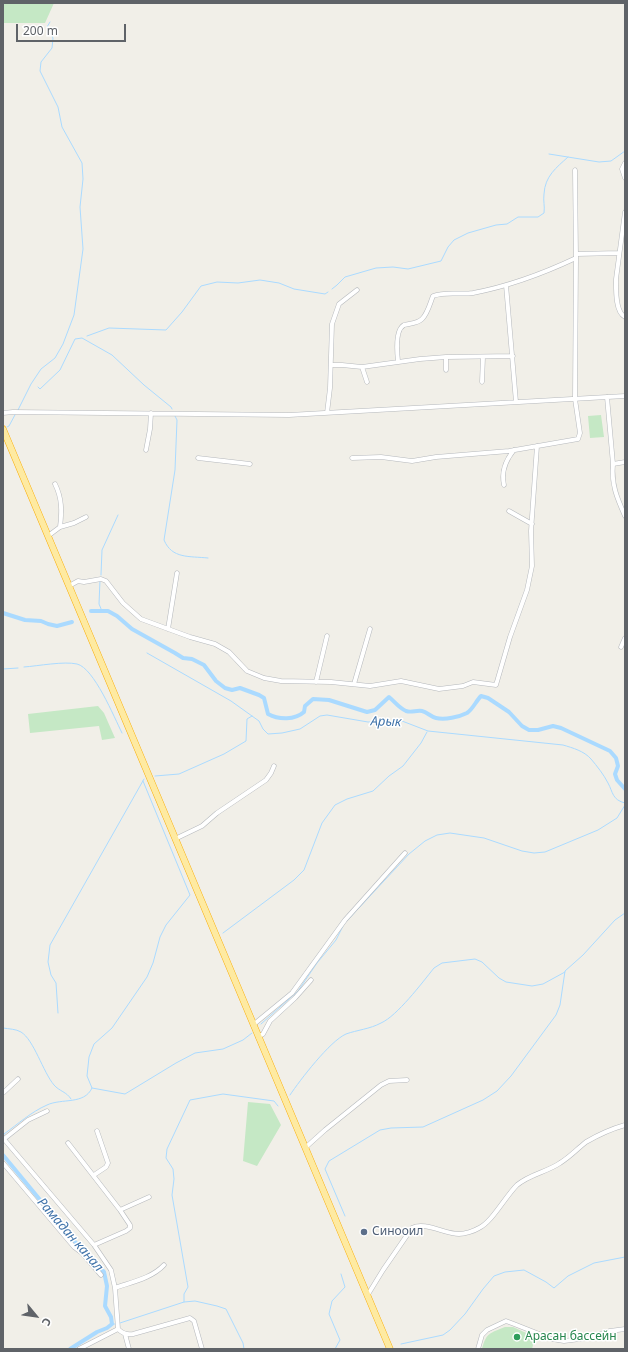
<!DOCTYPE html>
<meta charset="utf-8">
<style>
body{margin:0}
#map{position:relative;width:628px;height:1352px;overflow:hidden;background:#f1efe8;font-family:"Noto Sans",sans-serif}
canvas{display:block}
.frame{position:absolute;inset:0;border:4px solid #5f6368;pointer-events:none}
.north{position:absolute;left:16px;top:1296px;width:40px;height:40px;-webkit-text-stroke:3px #fff;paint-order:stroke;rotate:119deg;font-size:11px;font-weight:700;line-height:16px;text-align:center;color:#5f6368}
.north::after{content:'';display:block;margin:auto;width:14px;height:18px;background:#5f6368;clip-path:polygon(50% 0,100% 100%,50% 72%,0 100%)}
.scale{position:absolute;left:16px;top:24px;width:110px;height:18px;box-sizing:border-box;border:2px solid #5f6368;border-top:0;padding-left:5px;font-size:12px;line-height:14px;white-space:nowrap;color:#5f6368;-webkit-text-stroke:3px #fff;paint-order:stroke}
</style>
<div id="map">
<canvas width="628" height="1352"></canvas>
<div class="frame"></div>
<div class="north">С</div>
<div class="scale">200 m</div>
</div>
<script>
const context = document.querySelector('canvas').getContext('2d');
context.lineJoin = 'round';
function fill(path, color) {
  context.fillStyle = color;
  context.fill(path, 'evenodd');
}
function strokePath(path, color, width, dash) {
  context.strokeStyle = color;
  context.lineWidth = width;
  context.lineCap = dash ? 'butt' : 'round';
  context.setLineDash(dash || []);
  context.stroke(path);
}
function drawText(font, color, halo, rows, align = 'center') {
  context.font = font + ' "Noto Sans",sans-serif';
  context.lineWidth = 3;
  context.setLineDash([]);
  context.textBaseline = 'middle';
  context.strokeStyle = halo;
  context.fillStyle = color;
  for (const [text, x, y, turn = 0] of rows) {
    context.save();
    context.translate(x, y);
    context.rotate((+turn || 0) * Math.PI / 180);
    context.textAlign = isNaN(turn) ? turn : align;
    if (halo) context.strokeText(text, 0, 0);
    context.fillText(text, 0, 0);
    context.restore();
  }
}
const green = new Path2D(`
 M3 3H54L45 23H3Z
 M601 415 604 437 590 438 588 416Z
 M98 706 104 713 115 738 102 740 99 726 30 733 28 714Z
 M248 1102 270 1104 281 1125 257 1166 243 1161Z
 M505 1327H513L535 1337 532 1349H482C486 1333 490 1333 505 1327Z`);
const stream = new Path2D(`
 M549 154 599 162 611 161 625 151
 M332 289 337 285 345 277 376 268 393 267 408 269 441 261 448 247 454 240 468 233 496 225 507 224 518 217H538L544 213C545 206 543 201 544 194 545 176 556 168 568 157
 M87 336 109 328 166 330 182 312 201 286 217 282 238 283 260 280 279 283 294 289 325 294 328 292
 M38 387 40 389 60 370 75 339 82 338 112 355 144 385 171 407 172 409
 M18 410 31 384 41 369 55 358 63 344 74 315 83 249 80 207 83 179 82 163 62 127 58 107 40 71 41 62 52 48 53 38 47 27 50 22
 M175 416 177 420 175 470 164 540C172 559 189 556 208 558
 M7 427 9 426 16 413
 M101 575 102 550 118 515
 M100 580 99 604 102 611
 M147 653 231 701 259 721 263 729 268 734 282 733 300 729 320 716 327 715 368 722 402 721 428 731 563 745C573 748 584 751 591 759 597 766 604 775 608 783 613 792 612 800 625 803
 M24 667C38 666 64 661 77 664 94 668 114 717 122 733
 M3 669 18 668
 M155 776 179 774 224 754 246 741 247 719 252 716
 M223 933 294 880 304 870 322 823 335 805 347 799 373 791 389 776 403 766 421 743 427 732
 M58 1013 56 983 51 975 48 962 50 945 144 779
 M261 1024 298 991 317 963 336 940 344 924 409 854 425 841 437 835 450 833 484 838 522 851 534 853 545 852 598 830 617 818 625 805
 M3 1028C9 1029 16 1029 21 1032 34 1040 43 1072 54 1085 59 1091 67 1092 71 1099
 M92 1088 125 1094 176 1063 195 1053 223 1049 243 1040 252 1033
 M290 1095C300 1080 330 1041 346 1034 357 1030 370 1029 381 1023 397 1016 422 983 434 968L442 963 475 959 482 962 499 978 506 982 532 986 543 984 565 972
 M3 1137 4 1134C18 1124 31 1112 47 1105 62 1098 84 1105 92 1088L87 1076 89 1057 94 1044 112 1028 147 977 153 963 160 937 166 925 190 895 143 781
 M345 1216 325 1169 329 1161 380 1130 391 1128 423 1127 483 1100 497 1091 511 1076 556 1015 560 1005 565 971 583 955 615 920 625 913
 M184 1302V1294L188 1287 172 1195 174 1179 173 1169 166 1158 167 1149 190 1100 223 1094 274 1101 278 1106
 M120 1323 184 1302 195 1301 217 1306 226 1309 243 1343 244 1349
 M112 1324H117
 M401 1344 443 1335 450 1330 465 1314 483 1289 494 1276 505 1272 524 1270 546 1282 554 1288 568 1276 594 1263 625 1257
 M335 1349 340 1340 329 1314 332 1301 345 1287 341 1274`);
const canal = new Path2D(`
 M91 611H108L117 616 132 629 175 653 183 658 192 659 204 665 216 681 225 688 232 690 240 688 259 695 264 698 268 714C279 720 295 720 304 712L305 706 313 699 329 700 367 712 375 710 389 697C395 702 399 708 406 711 412 713 416 710 422 711 427 712 431 717 436 718 445 720 459 717 467 713 473 709 476 701 481 696L488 698 509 712 522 726 529 730H538L553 726 561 728 610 751 616 758 618 766 615 774 617 780 625 789
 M3 613 25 620 41 621 48 624 57 626 72 622
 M3 1155 74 1241 104 1272 107 1286 105 1306 111 1317 112 1324 107 1328 97 1332 70 1349`);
const minor = new Path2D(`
 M625 163 622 169 625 178
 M625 212 616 279C616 289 615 312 625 317
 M576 254 619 253
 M506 285 516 402
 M446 357V370
 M398 361C397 352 395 330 404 325 410 323 417 324 422 319 428 313 430 303 433 296 446 291 460 295 473 293 510 286 542 274 576 258
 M331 365H342L362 367 420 359 446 357 513 356
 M362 367 367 382
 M482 382 483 357
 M607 397 613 464C611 484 617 498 625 516
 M3 413 13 412 289 415 625 396
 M327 413 330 388 332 324 339 304 357 290
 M146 450 150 429 151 413
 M198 458 250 464
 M352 458 381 457 412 461 436 457 509 451 578 439 580 433 575 399 576 258 575 170
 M613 464 625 462
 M55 484C62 498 62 511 60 527
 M504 485C501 472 505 461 514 450
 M509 511 532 524
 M48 536 60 527 74 523 86 517
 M69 586 78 581 84 582 101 579 106 581 123 603 141 619 190 637 215 644 229 652 247 671 264 678 281 681 331 682 370 686 401 681 439 689 463 686 473 682 496 685 510 637 527 590 532 566 531 531 537 446
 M168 629 177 573
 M621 647 625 638
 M316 682 327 636
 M354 684 370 629
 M175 839 202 826 217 813 266 780 271 773 274 766
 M253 1025 292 993 345 920 405 853
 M258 1037 263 1034 270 1021 295 998 311 980
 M3 1093 18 1079
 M3 1138 94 1245 111 1270 115 1288 118 1329C123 1334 127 1335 133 1334L190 1318 194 1321 202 1349
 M4 1139 28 1120 47 1111
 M68 1143 120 1210 130 1225V1228L126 1231 94 1245
 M305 1148 325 1130 381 1085 389 1081 407 1080
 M3 1163 74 1247 82 1253 101 1275
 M94 1175 106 1167 108 1163 97 1131
 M120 1210 149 1197
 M115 1288C132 1282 152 1278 164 1265
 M367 1296 383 1270 412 1228C424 1221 445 1234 459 1234 465 1234 474 1231 479 1228 492 1222 505 1197 517 1185 530 1174 547 1172 560 1163 570 1157 577 1149 586 1142 598 1135 611 1129 625 1125
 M125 1334 129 1349
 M79 1349 118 1329
 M478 1349 482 1335 487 1330 506 1321 514 1324 552 1339 564 1341 588 1338 610 1331 625 1329`);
const trunk = new Path2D(`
 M3 429 390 1349`);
const markers = [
 [364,1232,4,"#5c6f8a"],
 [517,1337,4,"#2e9e5b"]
];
const serviceNames = [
 ["Синооил",372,1232]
];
const leisureNames = [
 ["Арасан бассейн",525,1337]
];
const waterNames = [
 ["Арык",386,722,2],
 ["Рамадан канал",70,1235,49]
];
fill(green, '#c5e8c5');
strokePath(stream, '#aadaff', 1);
strokePath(canal, '#aadaff', 4);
strokePath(minor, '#b5b8bc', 5);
strokePath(trunk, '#f9ab00', 7);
strokePath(minor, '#fff', 4);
strokePath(trunk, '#feeaa1', 6);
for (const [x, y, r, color] of markers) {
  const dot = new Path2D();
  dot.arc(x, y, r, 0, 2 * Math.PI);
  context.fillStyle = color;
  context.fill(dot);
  strokePath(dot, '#fff', 1.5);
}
drawText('12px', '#4e5e75', '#fff', serviceNames, 'left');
drawText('12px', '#27864d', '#fff', leisureNames, 'left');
drawText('italic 13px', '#4174aa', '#fff', waterNames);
</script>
